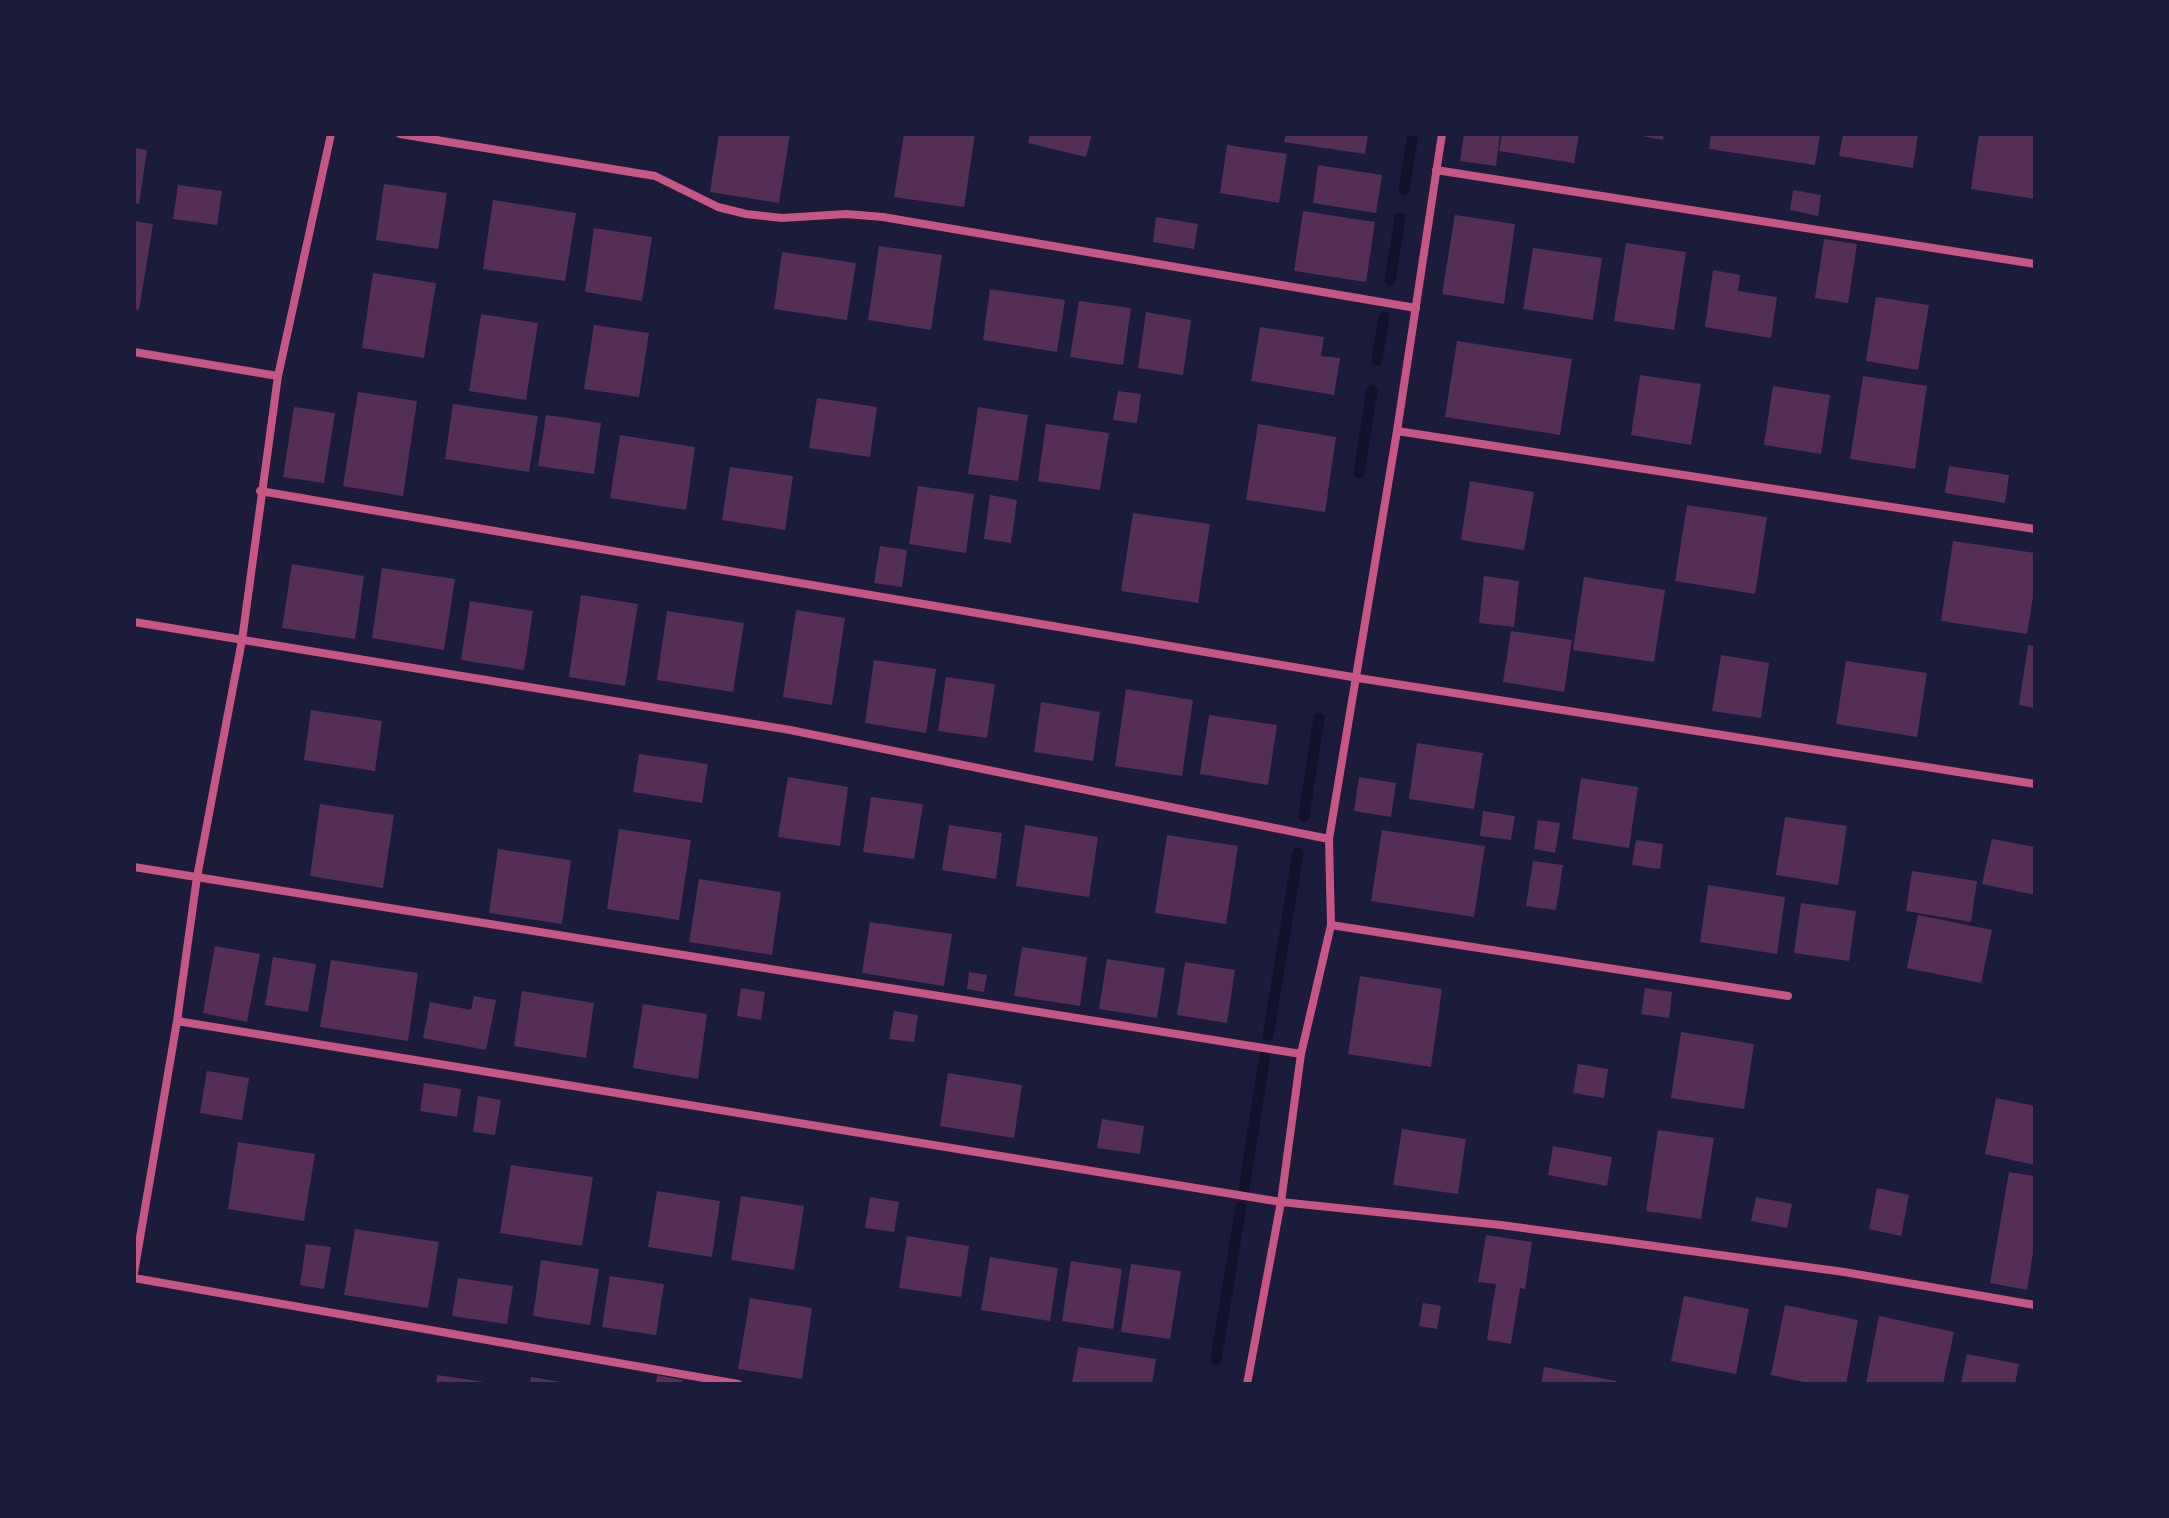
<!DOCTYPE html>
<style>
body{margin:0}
#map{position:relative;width:2169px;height:1518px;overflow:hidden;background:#1b1b3a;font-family:"Golos Text",sans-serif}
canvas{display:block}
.frame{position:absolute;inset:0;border:136px solid #1b1b3a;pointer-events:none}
</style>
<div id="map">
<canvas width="2169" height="1518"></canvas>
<div class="frame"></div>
</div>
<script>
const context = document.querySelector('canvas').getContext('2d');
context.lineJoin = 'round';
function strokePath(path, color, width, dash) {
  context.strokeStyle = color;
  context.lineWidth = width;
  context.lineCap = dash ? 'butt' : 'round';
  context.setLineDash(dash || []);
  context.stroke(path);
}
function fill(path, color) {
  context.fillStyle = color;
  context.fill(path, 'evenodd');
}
const stream = new Path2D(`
 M1404 190 1413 134
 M1390 280 1400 218
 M1377 360 1384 317
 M1359 473 1372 390
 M1304 816 1319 718
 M1268 1036 1298 853
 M1244 1189 1265 1055
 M1216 1359 1241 1207`);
const building = new Path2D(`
 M719 134H790L779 203 710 192Z
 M904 134H975L964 207 894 197Z
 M1030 134H1092L1086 157 1028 143Z
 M1286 134H1368L1365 154 1284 142Z
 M1464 134H1500L1496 166 1460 161Z
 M1502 134H1579L1574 163 1499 151Z
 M1632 134H1664L1663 140Z
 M1711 134H1820L1815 165 1709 149Z
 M1843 134H1918L1913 168 1839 156Z
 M1979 134H2035V199L1971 189Z
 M1227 145 1287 154 1279 203 1220 193Z
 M134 148 147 150 139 204 134 203Z
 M1318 165 1382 175 1376 213 1313 203Z
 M384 184 447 193 438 249 376 240Z
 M178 185 222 191 217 225 173 219Z
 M1793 190 1821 195 1818 216 1790 210Z
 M493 200 576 213 565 281 483 269Z
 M1303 211 1375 222 1366 282 1294 271Z
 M1455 215 1515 224 1504 304 1442 294Z
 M1156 217 1198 224 1194 249 1153 242Z
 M134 221 153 224 139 310 134 309Z
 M594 228 652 237 642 301 585 292Z
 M1824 239 1857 244 1848 303 1815 298Z
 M1626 243 1686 252 1674 330 1614 321Z
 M879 246 942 255 931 330 868 320Z
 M1533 248 1602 258 1593 320 1523 309Z
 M782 252 856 263 847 320 774 309Z
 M1713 270 1740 275 1738 291 1777 297 1771 338 1705 327Z
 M373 273 436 283 424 358 362 348Z
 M990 289 1065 300 1057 352 983 340Z
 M1876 297 1929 305 1918 370 1866 361Z
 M1079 301 1131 308 1123 365 1070 357Z
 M1146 312 1191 320 1183 375 1138 368Z
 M481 314 538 323 526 400 469 391Z
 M594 325 649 333 639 397 584 389Z
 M1260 327 1324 337 1321 356 1340 358 1334 395 1251 381Z
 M1457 341 1572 359 1560 435 1445 417Z
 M1640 375 1701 384 1691 445 1631 435Z
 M1863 376 1927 386 1915 469 1850 459Z
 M1773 386 1830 395 1821 454 1764 445Z
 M1118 391 1141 394 1137 423 1113 420Z
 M358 392 417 401 403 496 343 486Z
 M817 398 877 407 870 457 809 448Z
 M453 404 538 416 529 472 445 459Z
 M294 407 335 413 324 483 283 477Z
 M978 407 1028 415 1018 481 968 474Z
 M546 415 601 423 594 474 538 466Z
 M1046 424 1109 433 1100 490 1038 481Z
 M1258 424 1336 437 1325 512 1246 500Z
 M620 435 695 447 686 510 610 498Z
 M1949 466 2009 475 2005 503 1945 493Z
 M730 467 793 476 785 530 722 520Z
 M1470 481 1534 492 1524 550 1461 540Z
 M918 486 974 494 966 553 909 544Z
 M990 495 1017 500 1011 543 984 539Z
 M1687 505 1767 517 1755 594 1675 581Z
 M1133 513 1210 524 1198 603 1121 591Z
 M1953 541 2035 553V585L2027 634 1941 621Z
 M880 546 907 550 902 587 874 583Z
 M292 564 364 576 355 639 282 628Z
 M382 568 455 579 444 650 372 638Z
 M1484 576 1519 581 1514 627 1479 623Z
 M1584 577 1665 590 1654 662 1573 650Z
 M581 595 638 604 625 686 569 677Z
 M470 601 533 611 524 670 461 660Z
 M796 610 845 618 832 705 783 697Z
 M667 611 744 623 733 692 657 680Z
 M1511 631 1572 640 1564 692 1503 682Z
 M2028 645 2035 646V708L2019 705Z
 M1721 655 1769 663 1761 718 1712 711Z
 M874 660 936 669 926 733 865 723Z
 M1846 661 1927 673 1917 737 1836 724Z
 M946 677 995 684 987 738 938 731Z
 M1126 689 1193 700 1182 776 1115 766Z
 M1041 702 1100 712 1093 761 1034 752Z
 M311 710 382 721 375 771 304 760Z
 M1209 715 1277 725 1268 785 1200 774Z
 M1417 743 1483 753 1474 809 1409 799Z
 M639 754 708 764 702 803 633 792Z
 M788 777 848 787 840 846 778 837Z
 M1359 777 1396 783 1391 817 1354 811Z
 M1581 778 1638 787 1629 848 1572 839Z
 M871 797 923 804 914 859 863 852Z
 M320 804 394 815 383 888 310 876Z
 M1483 811 1515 816 1511 840 1480 836Z
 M1785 817 1847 826 1838 885 1776 875Z
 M1538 820 1560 823 1555 853 1534 849Z
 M949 825 1002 833 996 879 942 870Z
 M1025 825 1098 837 1089 897 1016 886Z
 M619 829 691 840 679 920 607 909Z
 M1382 830 1485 846 1474 917 1371 901Z
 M1167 835 1238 846 1226 924 1155 913Z
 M1992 839 2035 847V895L1982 884Z
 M1636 840 1663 844 1660 869 1632 865Z
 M498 849 571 860 562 924 489 913Z
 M1533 861 1563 865 1556 910 1526 906Z
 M1912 871 1977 881 1971 922 1906 911Z
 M699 879 781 892 772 955 689 942Z
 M1708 885 1785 897 1777 954 1700 942Z
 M1801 903 1856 911 1849 961 1794 953Z
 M1918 915 1992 930 1981 983 1907 968Z
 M870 922 952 934 944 986 862 973Z
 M215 946 260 954 247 1022 203 1013Z
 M1022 947 1087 957 1080 1006 1014 996Z
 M273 957 316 964 308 1012 265 1005Z
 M1107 959 1165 968 1157 1018 1099 1009Z
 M331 960 418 973 408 1041 320 1027Z
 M1185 962 1235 970 1227 1023 1177 1015Z
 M969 972 987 975 984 992 967 989Z
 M1360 976 1442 989 1431 1067 1348 1054Z
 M741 988 765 992 761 1020 737 1016Z
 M1645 988 1672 992 1669 1018 1641 1014Z
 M522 991 594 1003 586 1058 514 1046Z
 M474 996 496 1000 486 1050 423 1038 430 1002 471 1010Z
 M643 1004 707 1014 698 1079 633 1068Z
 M894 1011 918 1015 914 1042 889 1039Z
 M1681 1032 1754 1044 1744 1109 1671 1098Z
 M1578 1064 1608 1069 1604 1098 1573 1093Z
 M207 1071 249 1078 242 1120 200 1113Z
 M948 1073 1022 1085 1014 1138 940 1126Z
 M424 1083 461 1089 457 1117 420 1111Z
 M478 1096 501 1100 495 1135 473 1132Z
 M1996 1098 2035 1106V1165L1985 1154Z
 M1102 1119 1144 1126 1140 1154 1097 1148Z
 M1402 1129 1466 1139 1458 1194 1393 1185Z
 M1658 1130 1714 1138 1701 1219 1646 1211Z
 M238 1142 315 1154 304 1221 228 1209Z
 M1553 1146 1612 1157 1607 1186 1548 1175Z
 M511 1165 593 1177 582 1246 500 1233Z
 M2009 1172 2035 1176V1241L2027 1290 1990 1283Z
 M1877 1188 1909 1195 1901 1236 1869 1229Z
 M657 1191 720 1201 712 1257 648 1247Z
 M741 1196 804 1206 794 1270 731 1260Z
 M870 1197 899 1202 894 1232 865 1228Z
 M1756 1197 1792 1204 1787 1228 1751 1221Z
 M355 1229 439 1242 428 1308 344 1295Z
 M1486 1235 1532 1242 1525 1289 1520 1288 1511 1344 1487 1340 1496 1284 1478 1282Z
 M907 1236 969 1246 961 1297 899 1288Z
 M306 1244 331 1247 324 1289 300 1285Z
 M990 1257 1058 1268 1050 1321 981 1310Z
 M541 1260 599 1269 590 1325 533 1316Z
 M1071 1261 1122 1269 1113 1329 1062 1321Z
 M1131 1264 1181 1271 1170 1339 1121 1332Z
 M610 1276 664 1284 656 1335 602 1327Z
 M458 1278 513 1286 507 1324 452 1316Z
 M1684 1296 1749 1309 1736 1374 1671 1361Z
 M750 1298 812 1308 802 1379 738 1369Z
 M1423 1303 1441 1306 1437 1329 1419 1326Z
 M1785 1305 1858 1320 1846 1384H1813L1771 1375Z
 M1879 1316 1954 1332 1943 1384 1866 1383Z
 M1078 1347 1156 1359 1152 1384H1072Z
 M1967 1354 2019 1364 2015 1384H1961Z
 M1544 1367 1616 1381 1615 1384H1541Z
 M437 1375 485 1382V1384H436Z
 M657 1375 683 1380 682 1384H656Z
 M531 1377 561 1382V1384H530Z`);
const minor = new Path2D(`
 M400 134 655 176 718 207 746 214 782 218 846 214 883 217 1416 308
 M1436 170 2035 264
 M134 352 278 376
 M1397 431 2035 529
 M260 491 1358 678 2035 784
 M134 622 790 730 1329 839
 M134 867 1301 1054
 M1331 925 1788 996
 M177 1021 1281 1202 1501 1225 1844 1272 2035 1305
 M134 1273 177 1021 197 877 242 640 278 376 331 134
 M134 1278 738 1384
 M1247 1384 1281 1202 1301 1054 1331 925 1329 839 1397 431 1442 134`);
strokePath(stream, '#12122b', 11);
fill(building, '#542f53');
strokePath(minor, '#c65784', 8);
</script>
